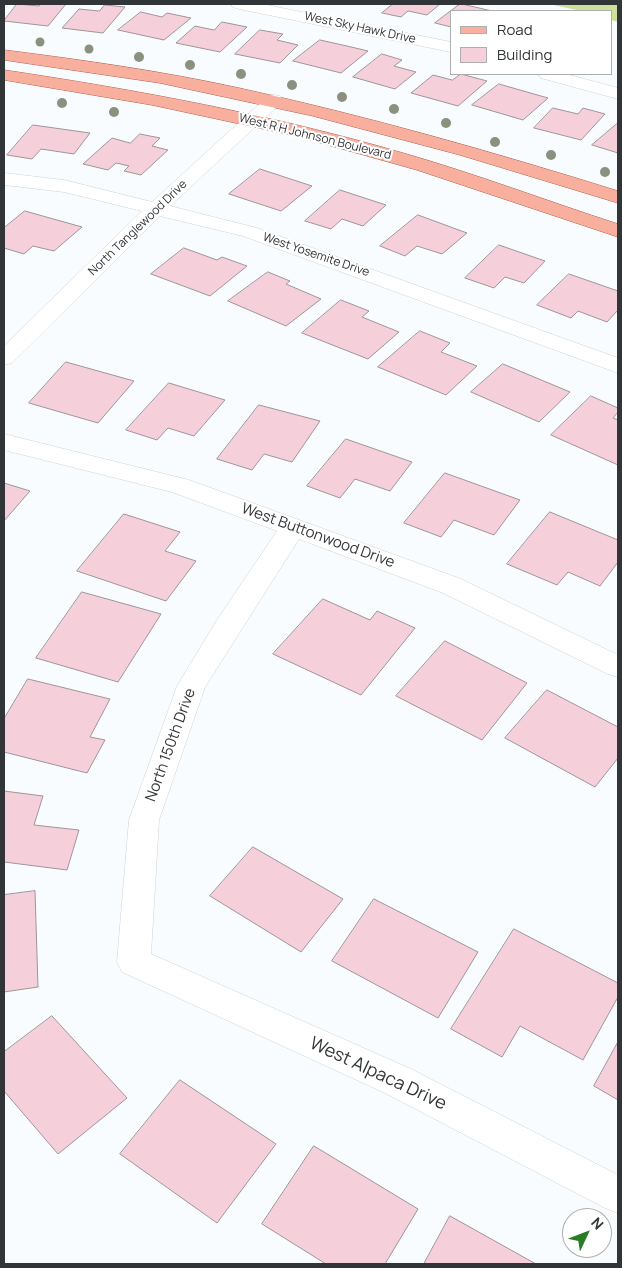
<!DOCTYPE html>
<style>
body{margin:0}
#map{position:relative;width:622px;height:1268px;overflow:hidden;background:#f9fcfe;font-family:Manrope,sans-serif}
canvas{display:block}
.frame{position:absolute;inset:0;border:5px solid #323537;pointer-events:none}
.legend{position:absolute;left:450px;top:10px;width:162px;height:65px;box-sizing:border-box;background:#fff;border:1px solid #adaeaf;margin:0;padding:6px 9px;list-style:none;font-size:15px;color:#323537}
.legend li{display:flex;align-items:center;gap:10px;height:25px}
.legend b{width:25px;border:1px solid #adaeaf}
.north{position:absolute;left:562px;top:1208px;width:50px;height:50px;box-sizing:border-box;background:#fff;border:1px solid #adaeaf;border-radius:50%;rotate:47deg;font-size:14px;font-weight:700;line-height:20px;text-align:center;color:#323537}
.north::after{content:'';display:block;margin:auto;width:18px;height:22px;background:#297b26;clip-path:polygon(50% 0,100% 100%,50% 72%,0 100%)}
</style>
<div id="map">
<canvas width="622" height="1268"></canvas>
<div class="frame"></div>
<ul class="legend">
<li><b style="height:6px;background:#f8af9d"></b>Road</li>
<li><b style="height:14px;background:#f5d0da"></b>Building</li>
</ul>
<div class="north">N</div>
</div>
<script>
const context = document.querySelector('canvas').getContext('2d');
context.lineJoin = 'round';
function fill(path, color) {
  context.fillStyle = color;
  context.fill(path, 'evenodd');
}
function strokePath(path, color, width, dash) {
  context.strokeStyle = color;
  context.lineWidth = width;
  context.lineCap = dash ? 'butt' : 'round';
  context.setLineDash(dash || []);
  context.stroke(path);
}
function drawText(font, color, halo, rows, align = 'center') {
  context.font = font + ' Manrope,sans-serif';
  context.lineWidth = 4;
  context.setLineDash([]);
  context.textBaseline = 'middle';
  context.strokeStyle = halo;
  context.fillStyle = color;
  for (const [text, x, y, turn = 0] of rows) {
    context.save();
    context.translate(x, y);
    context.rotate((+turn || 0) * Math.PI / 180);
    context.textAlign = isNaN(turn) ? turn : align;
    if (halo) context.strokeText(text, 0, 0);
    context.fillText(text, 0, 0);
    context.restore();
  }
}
const green = new Path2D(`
 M549 4H618V22L611 20V11H581Z`);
const building = new Path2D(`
 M17 4 39 6 41 4H66L48 26 4 21Z
 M393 4H440L427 15 408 11 401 17 382 13Z
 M460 4H462L492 11H451V27L435 23Z
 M105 5 125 7 103 33 62 28 79 9 99 11Z
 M141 12 162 17 167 13 191 18 164 40 118 30Z
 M222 22 247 27 220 52 176 43 195 26 214 30Z
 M260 30 283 34 277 40 298 45 280 63 235 54Z
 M320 40 347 46 368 51 341 73 293 61Z
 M382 54 402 60 394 66 416 72 395 89 353 77Z
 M461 74 487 81 458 106 411 93 433 75 452 80Z
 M499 84 548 98 523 120 472 105Z
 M553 108 578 114 583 108 605 114 581 140 534 128Z
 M618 123V153L592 145Z
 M33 125 90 133 74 154 41 149 32 159 7 155Z
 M140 134 160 138 152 146 168 150 141 175 124 171 129 166 116 163 108 170 83 164 112 138 130 143Z
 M260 169 312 186 281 211 229 194Z
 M340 190 386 205 363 226 342 219 331 229 305 221Z
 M25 211 82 227 54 251 33 246 24 254 4 248V228Z
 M418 215 467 233 442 254 417 246 405 256 380 246Z
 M499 245 545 261 524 283 505 277 494 288 465 278Z
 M184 248 217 260 222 257 247 266 210 296 151 274Z
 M268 272 290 281 286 284 321 299 286 326 228 301Z
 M569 274 618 291V310L607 322 578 311 571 318 537 305Z
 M341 300 369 311 362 317 399 332 368 359 302 333Z
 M420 331 450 343 441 352 477 366 446 395 378 367Z
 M66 362 134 381 98 423 29 403Z
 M503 364 570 392 539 422 471 392Z
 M169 383 225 400 194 436 168 428 157 440 126 430Z
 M591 396 618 408V412L613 418 618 420V465L551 435Z
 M259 405 320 421 292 462 264 454 252 470 217 459Z
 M346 439 412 462 390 491 355 479 340 498 307 486Z
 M445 473 520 500 494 535 454 520 441 537 404 523Z
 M4 483 30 491 4 521Z
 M550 512 618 540V562L600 586 568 572 557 585 507 564Z
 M124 514 180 532 165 551 196 561 166 601 77 571Z
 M82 592 161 614 118 682 36 658Z
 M323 599 370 620 377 611 415 628 361 695 273 654Z
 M445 641 527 683 482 740 396 696Z
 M28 679 110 699 90 737 105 740 87 773 4 752V719Z
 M547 690 618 727V758L595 787 505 738Z
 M4 791 43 796 34 825 79 830 67 870 4 862Z
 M253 847 343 899 301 952 210 896Z
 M35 891 38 987 4 992V895Z
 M374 899 478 952 438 1018 332 961Z
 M514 929 618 983V997L583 1060 520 1026 502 1057 451 1029Z
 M52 1016 127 1098 58 1154 4 1091V1052Z
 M618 1042V1100L594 1086Z
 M180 1080 276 1144 217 1223 120 1154Z
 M314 1146 418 1209 385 1264H326L262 1224Z
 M450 1216 536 1264H424Z`);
const minor = new Path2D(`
 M231 4H262L451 42V52L239 9 233 7Z
 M538 74H566L618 88V99L541 78Z
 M274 95 280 96 283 100 280 104 170 206 257 228 618 358V373L243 236 160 216 12 363 4 365V346L142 211 64 192 4 185V173L64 180 152 202 268 96Z
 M4 434 189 480 302 521 461 579 618 655V677L608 674 443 593 299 539 205 687 159 820 151 954 411 1069 618 1175V1213L605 1208 385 1093 122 972 117 962 129 820 177 686 217 620 277 531 172 492 4 450Z`);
const major = new Path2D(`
 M4 50C83 60 161 71 239 88 367 116 493 152 618 191V203L460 155 313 116 160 83 4 60Z
 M4 70C138 90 272 115 403 153 476 174 547 201 618 224V237L417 170 296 136 152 105 4 80Z`);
const trees = [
 [40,42,4.5],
 [89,49,4.5],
 [139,57,5],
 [190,65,5],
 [241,74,5],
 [292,85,5],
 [342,97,5],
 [62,103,5],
 [394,109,5],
 [114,112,5],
 [446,123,5],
 [495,142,5],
 [551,155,5],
 [605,172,5]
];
const farStreetnames = [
 ["West Sky Hawk Drive",360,28,12],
 ["West R H Johnson Boulevard",315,137,14],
 ["North Tanglewood Drive",138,228,-44],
 ["West Yosemite Drive",316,255,19]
];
const streetNames = [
 ["West Buttonwood Drive",318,536,20],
 ["North 150th Drive",171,745,-70]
];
const nearStreetnames = [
 ["West Alpaca Drive",378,1074,25]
];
fill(green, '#cee19c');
fill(building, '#f5d0da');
strokePath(building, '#9e9598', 1);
strokePath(minor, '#ccd3d9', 1);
strokePath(major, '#af614f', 1);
fill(minor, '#fff');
fill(major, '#f8af9d');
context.fillStyle = '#8b917e';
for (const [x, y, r] of trees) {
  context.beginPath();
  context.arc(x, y, r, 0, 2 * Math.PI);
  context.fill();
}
drawText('12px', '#323537', '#fff', farStreetnames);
drawText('15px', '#323537', '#fff', streetNames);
drawText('18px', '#323537', '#fff', nearStreetnames);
</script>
